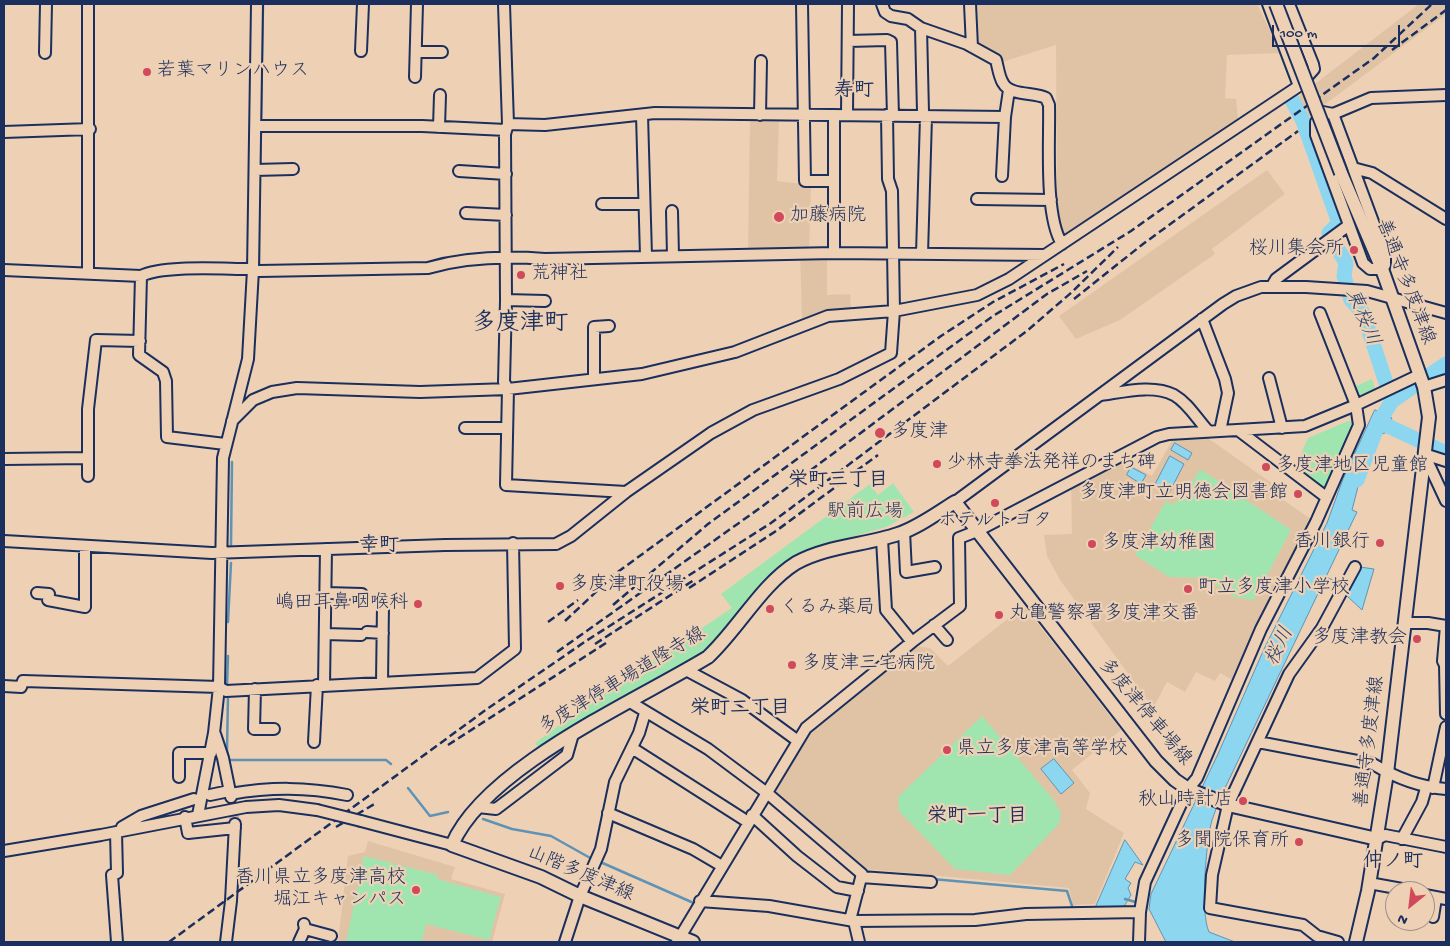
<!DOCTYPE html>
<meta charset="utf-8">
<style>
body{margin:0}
#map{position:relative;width:1450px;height:946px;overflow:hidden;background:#eed1b4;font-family:"Gochi Hand",sans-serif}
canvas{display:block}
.frame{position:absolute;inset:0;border:5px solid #1b2f5e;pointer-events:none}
.north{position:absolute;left:1385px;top:881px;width:50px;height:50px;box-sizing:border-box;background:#eed1b4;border:1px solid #9a9092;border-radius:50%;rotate:209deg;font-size:14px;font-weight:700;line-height:20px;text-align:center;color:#1b2f5e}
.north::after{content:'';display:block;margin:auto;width:18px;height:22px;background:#d1495b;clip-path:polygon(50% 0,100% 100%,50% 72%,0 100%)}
.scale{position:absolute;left:1272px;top:25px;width:128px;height:22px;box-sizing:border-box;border:2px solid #1b2f5e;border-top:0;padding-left:6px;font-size:15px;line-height:18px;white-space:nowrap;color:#1b2f5e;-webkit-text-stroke:4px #eed1b4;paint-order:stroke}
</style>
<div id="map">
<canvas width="1450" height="946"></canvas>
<div class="frame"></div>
<div class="north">N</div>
<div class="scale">100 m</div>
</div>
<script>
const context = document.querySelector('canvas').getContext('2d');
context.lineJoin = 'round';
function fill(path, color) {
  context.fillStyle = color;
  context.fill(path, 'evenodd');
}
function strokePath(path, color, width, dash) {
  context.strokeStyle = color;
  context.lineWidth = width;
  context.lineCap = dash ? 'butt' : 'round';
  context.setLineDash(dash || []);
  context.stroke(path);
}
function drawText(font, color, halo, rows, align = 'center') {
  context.font = font + ' "Gochi Hand","Klee One",sans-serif';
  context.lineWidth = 4.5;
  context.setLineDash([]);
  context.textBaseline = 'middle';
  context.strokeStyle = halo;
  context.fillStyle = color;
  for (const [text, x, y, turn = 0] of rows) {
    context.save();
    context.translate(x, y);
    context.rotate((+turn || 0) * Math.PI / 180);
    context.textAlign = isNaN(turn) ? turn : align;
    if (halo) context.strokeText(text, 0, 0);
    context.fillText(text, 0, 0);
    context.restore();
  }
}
const built = new Path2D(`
 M976 4H1257L1281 53 1227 55 1225 98 1236 99 1238 119 1086 225 1066 236 1061 235 1057 224 1055 201H1057L1056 45 1002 62 1000 55 977 43Z
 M1419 4H1446V14L1304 120 1294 100Z
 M750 120H779L777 181 811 185 809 250 827 257V295L850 294 851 309 802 321 800 250 748 252Z
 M1267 170 1285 194 1212 249 1215 254 1120 320 1076 339 1059 316Z
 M1205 436 1276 486V495L1311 519 1255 630 1234 681 1220 673 1215 681 1196 672 1185 692 1167 682 1153 708 1060 580 1047 556 1044 535 1072 534 1071 484 1119 459 1152 476 1174 437Z
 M1024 606 1121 730 1072 770 1090 793 1086 809 1124 833 1095 904 1073 905 1069 888 864 869 771 793 810 730 915 646 930 648 948 666Z
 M368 841 455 867 451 879 505 894 492 942H338L348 856 365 852Z`);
const green = new Path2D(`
 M1372 379 1376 392 1356 402 1351 388Z
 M1348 421 1353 422 1354 427 1326 484 1323 487C1314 484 1300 474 1296 465L1308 438Z
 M1200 469 1291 530 1254 600 1234 597 1205 578 1169 577 1135 555 1166 501 1174 505 1186 484 1190 486Z
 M893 483 914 512 886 527 810 549 791 560 761 585 726 631 692 660 538 747 535 743 592 701 732 608 721 594 870 484 878 495Z
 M982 716 1053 799 1061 813 1059 824 1010 875 955 869 899 811 898 797Z
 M364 856 438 875 437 879 501 897 489 940 426 924 422 942H346Z`);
const water = new Path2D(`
 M1375 410 1392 418 1385 433 1378 435 1369 444 1352 510 1357 512 1225 788C1220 798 1216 809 1212 820 1206 842 1200 913 1209 932L1235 942H1166L1149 909 1151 894 1218 754 1264 649 1327 523 1343 479Z
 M1175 443 1192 453 1188 460 1171 450Z
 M1170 456 1184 464 1169 493 1155 485Z
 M1131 467 1146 475 1141 484 1127 475Z
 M1360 567 1374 569 1362 610 1346 595Z
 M1054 759 1074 783 1061 794 1041 769Z
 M1125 840 1143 865 1135 862 1125 879 1131 883 1128 888 1131 895 1123 908 1096 911V906Z`);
const stream = new Path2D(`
 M261 122 263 4
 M260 167 261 129
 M259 213V264
 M231 545 232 462
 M1325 577 1337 583
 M228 622 231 563
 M227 686 228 656
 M228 695 227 751 229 760H386L391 764
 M408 788 430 816 448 812
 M483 819 512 829 551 836 592 859
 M598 861 696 904
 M932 879 1067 891 1073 909
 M1125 899 1139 903`);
const river = new Path2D(`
 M1292 100 1303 121 1339 223 1329 233 1346 263 1344 276 1351 300 1363 313 1392 401
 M1379 422 1446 453
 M1357 480 1379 422 1392 401 1446 364`);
const minorTunnel = new Path2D(`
 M231 797 235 824`);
const minor = new Path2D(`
 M88 4V274
 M504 4 508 124 505 134 506 300 504 382 508 389 506 485 626 492
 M802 4 805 181H834
 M882 4 885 12 891 16 908 19 921 28 967 44 996 60C998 67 999 77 1003 83 1010 96 1034 92 1046 98L1049 105C1050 141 1044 215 1062 244
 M970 4 972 47
 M1268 4 1299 86
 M921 28 923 112 926 117 922 254
 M848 41 887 40 891 42 893 116
 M361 51 363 4
 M416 52H442
 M45 53 46 4
 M415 77 417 4
 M1333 114 1385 254V265L1382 269H1370L1363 263 1316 135V122L1323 112 1333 114 1371 98 1446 95
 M642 115 646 256
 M760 115 761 61
 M834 115V253
 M847 115 848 4
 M508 124 545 125 655 113 1005 117
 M256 126H422L506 130
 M439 127 440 95
 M4 132 90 129
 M1353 168 1372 173 1446 219
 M255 170 293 169
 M459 171 506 174
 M1002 176 1005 117 1009 90
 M977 199 1051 200
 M602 204H644
 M672 211 673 256
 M466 213 506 215
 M4 270 141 276C163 265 222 269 249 269L259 271 428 268C466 257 506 256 545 259L834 253 1045 255
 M141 276 139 355 163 372 166 381 167 437 225 444
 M1272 286 1276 279 1349 225
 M506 300 545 301
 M1202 319 1225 379 1228 393 1220 431
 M1269 378 1282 428
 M594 379V327L609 326
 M1424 387 1446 380
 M1101 395C1123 392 1153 384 1174 395 1188 403 1197 419 1208 431
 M232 421 253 400 272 392 297 388 420 392 508 389 642 374 735 352 828 316 894 311 977 295 1009 279 1299 86 1314 69 1313 64 1289 4
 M465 428H507
 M1238 430 1326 497
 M1424 454 1446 501
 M1424 454 1446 461
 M4 459 88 458
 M88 476V409L96 340 140 341
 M955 502 1223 304 1236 296 1261 287H1306L1367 291 1446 313
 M904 531 906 572 935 567
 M882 539 886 610 912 642
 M4 541 212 553 445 545 556 544 571 536 626 492 711 433 753 410 839 379 891 353 894 311 892 191 888 179 887 115
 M37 593 49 594 48 600 85 607V546
 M326 593 362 594
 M1405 623H1428L1446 626
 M934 625 947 640
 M1446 626 1443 661 1445 665 1446 714
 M367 632 383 633
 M325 634 361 635
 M686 670 742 700 798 741
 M382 682 383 605
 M324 685 326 549
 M4 686 21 687 23 681 219 687 226 691 477 678 515 649 513 543
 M255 689 254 729H274
 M630 702 708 749 767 793 862 874 850 920
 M215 734 223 758 231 797
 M314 742 317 685
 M1258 742 1373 764C1396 778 1420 787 1446 789
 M632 748 748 822
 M179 777V753H211
 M1433 788 1446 727
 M230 794C271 787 306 787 347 795
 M210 795 229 791
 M478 807 496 809 567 755 573 734
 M608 813 693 849 722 866
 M198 815 214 733 219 687 223 458 248 359 253 270 257 4
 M752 815 797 856 837 887 858 891
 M185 817 188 833 235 828
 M361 821 452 845
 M122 827 141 816 194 799
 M116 832 117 873 112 875 117 942
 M1377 839 1385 835 1446 847
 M1402 839 1422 802 1426 788
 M4 851 101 835 246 807 279 805 317 810
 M861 877 931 882
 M1369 883 1413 891
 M1425 895 1446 899
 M700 901 769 906 854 921 859 942
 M1433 917 1436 898
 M854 921 975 920 1026 914 1140 912
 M305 929 331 936
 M226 942 231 901 235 824
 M299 942 305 929 304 924
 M565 942 580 896 601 849 615 782 639 733 645 713
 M677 942 806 728 912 642 960 606 959 538 977 531 1157 437 1169 434 1305 426 1356 405 1419 375
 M1139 942 1140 912 1145 882 1188 789 1197 778 1261 629 1316 522 1359 425 1356 405 1320 313
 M1338 942 1317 936 1303 925 1210 908 1212 875 1228 805 1289 674 1322 628 1355 567`);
const major = new Path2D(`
 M1341 173 1382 269 1424 387 1429 417 1387 773 1368 891 1356 942
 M693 942 580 896 541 877 452 845C485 767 636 701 708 657 739 628 761 585 796 563 826 546 866 545 898 534 919 527 937 513 955 502L1156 761 1175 780 1188 789 1228 805 1377 839`);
const rail = new Path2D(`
 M1392 50 1446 10
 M1074 299 1143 244 1298 131
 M856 471 878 455
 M689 588 776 531 841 483
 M613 605 708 524 993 316 1131 231 1374 58 1432 4
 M565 621 615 574 941 336 993 302 1064 264
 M548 622 578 600
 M595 644 694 580
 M557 652 760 508 1047 294 1087 271
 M448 745 606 643
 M336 827 376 803
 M169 942 487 709 586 641 771 523 1028 330 1072 292 1118 247`);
const minorBridge = new Path2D(`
 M317 810 361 821`);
const majorBridge = new Path2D(`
 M1276 4 1341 173`);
const markers = [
 [147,72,5,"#d1495b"],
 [779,217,6,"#d1495b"],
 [1354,250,5,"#d1495b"],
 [521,275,5,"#d1495b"],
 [880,433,6,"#d1495b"],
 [937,464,5,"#d1495b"],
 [1266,467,5,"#d1495b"],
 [1298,494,5,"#d1495b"],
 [995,503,5,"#d1495b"],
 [1380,543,5,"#d1495b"],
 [1092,544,5,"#d1495b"],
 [560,586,5,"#d1495b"],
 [1188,589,5,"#d1495b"],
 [418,604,5,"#d1495b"],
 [770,609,5,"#d1495b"],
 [999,615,5,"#d1495b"],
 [1417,639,5,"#d1495b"],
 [792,665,5,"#d1495b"],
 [947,750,5,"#d1495b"],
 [1243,801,5,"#d1495b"],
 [1299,842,5,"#d1495b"],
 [416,890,5,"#d1495b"]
];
const poiNames = [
 ["若葉マリンハウス",157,72],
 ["加藤病院",790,217],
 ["桜川集会所",1344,250,"right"],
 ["荒神社",531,275],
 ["多度津",891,433],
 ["少林寺拳法発祥のまち碑",947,464],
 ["多度津地区児童館",1276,467],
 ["多度津町立明徳会図書館",1288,494,"right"],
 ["ホテルトヨタ",995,522,"center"],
 ["香川銀行",1370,543,"right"],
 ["多度津幼稚園",1102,544],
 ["多度津町役場",570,586],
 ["町立多度津小学校",1198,589],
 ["嶋田耳鼻咽喉科",408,604,"right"],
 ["くるみ薬局",780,609],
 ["丸亀警察署多度津交番",1009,615],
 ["多度津教会",1407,639,"right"],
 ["多度津三宅病院",802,665],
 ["県立多度津高等学校",957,750],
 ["秋山時計店",1233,801,"right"],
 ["多聞院保育所",1289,842,"right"],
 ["香川県立多度津高校",406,879,"right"],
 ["堀江キャンパス",406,901,"right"]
];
const streetNames = [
 ["善通寺多度津線",1404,282,69],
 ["多度津停車場道隆寺線",623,682,-31],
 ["多度津停車場線",1144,713,50],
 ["善通寺多度津線",1371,742,-83],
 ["山階多度津線",580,875,23]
];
const parkNames = [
 ["駅前広場",865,513]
];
const neighbourhoodNames = [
 ["寿町",854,92],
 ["栄町三丁目",838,482],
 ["幸町",379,547],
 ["栄町二丁目",740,710],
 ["栄町一丁目",977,818],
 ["仲ノ町",1393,863]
];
const waterNames = [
 ["東桜川",1361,318,67],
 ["桜川",1281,647,-64]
];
const districtNames = [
 ["多度津町",520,325]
];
fill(built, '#e0c3a5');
fill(green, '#a0e5b0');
fill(water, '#8dd6ef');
strokePath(water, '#5f93b5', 1);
strokePath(stream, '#5f93b5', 2.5);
strokePath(river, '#8dd6ef', 15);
strokePath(minorTunnel, '#c4b1a3', 10, [10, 5]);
strokePath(minor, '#1b2f5e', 14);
strokePath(major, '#1b2f5e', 16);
strokePath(minor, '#eed1b4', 10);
strokePath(major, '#eed1b4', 12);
strokePath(rail, '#1b2f5e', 2.5, [8, 4]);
strokePath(minorBridge, '#1b2f5e', 14, []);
strokePath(majorBridge, '#1b2f5e', 16, []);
strokePath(minorBridge, '#eed1b4', 10);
strokePath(majorBridge, '#eed1b4', 12);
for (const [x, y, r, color] of markers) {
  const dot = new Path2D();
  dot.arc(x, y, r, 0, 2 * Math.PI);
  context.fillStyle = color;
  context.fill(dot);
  strokePath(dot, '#eed1b4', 2);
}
drawText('19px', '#1b2f5e', '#eed1b4', poiNames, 'left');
drawText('19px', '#1b2f5e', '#eed1b4', streetNames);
drawText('19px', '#284166', '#eed1b4', parkNames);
drawText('bold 20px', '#1b2f5e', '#eed1b4', neighbourhoodNames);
drawText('italic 20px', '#26406c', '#eed1b4', waterNames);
drawText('bold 24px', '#1b2f5e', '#eed1b4', districtNames);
</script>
